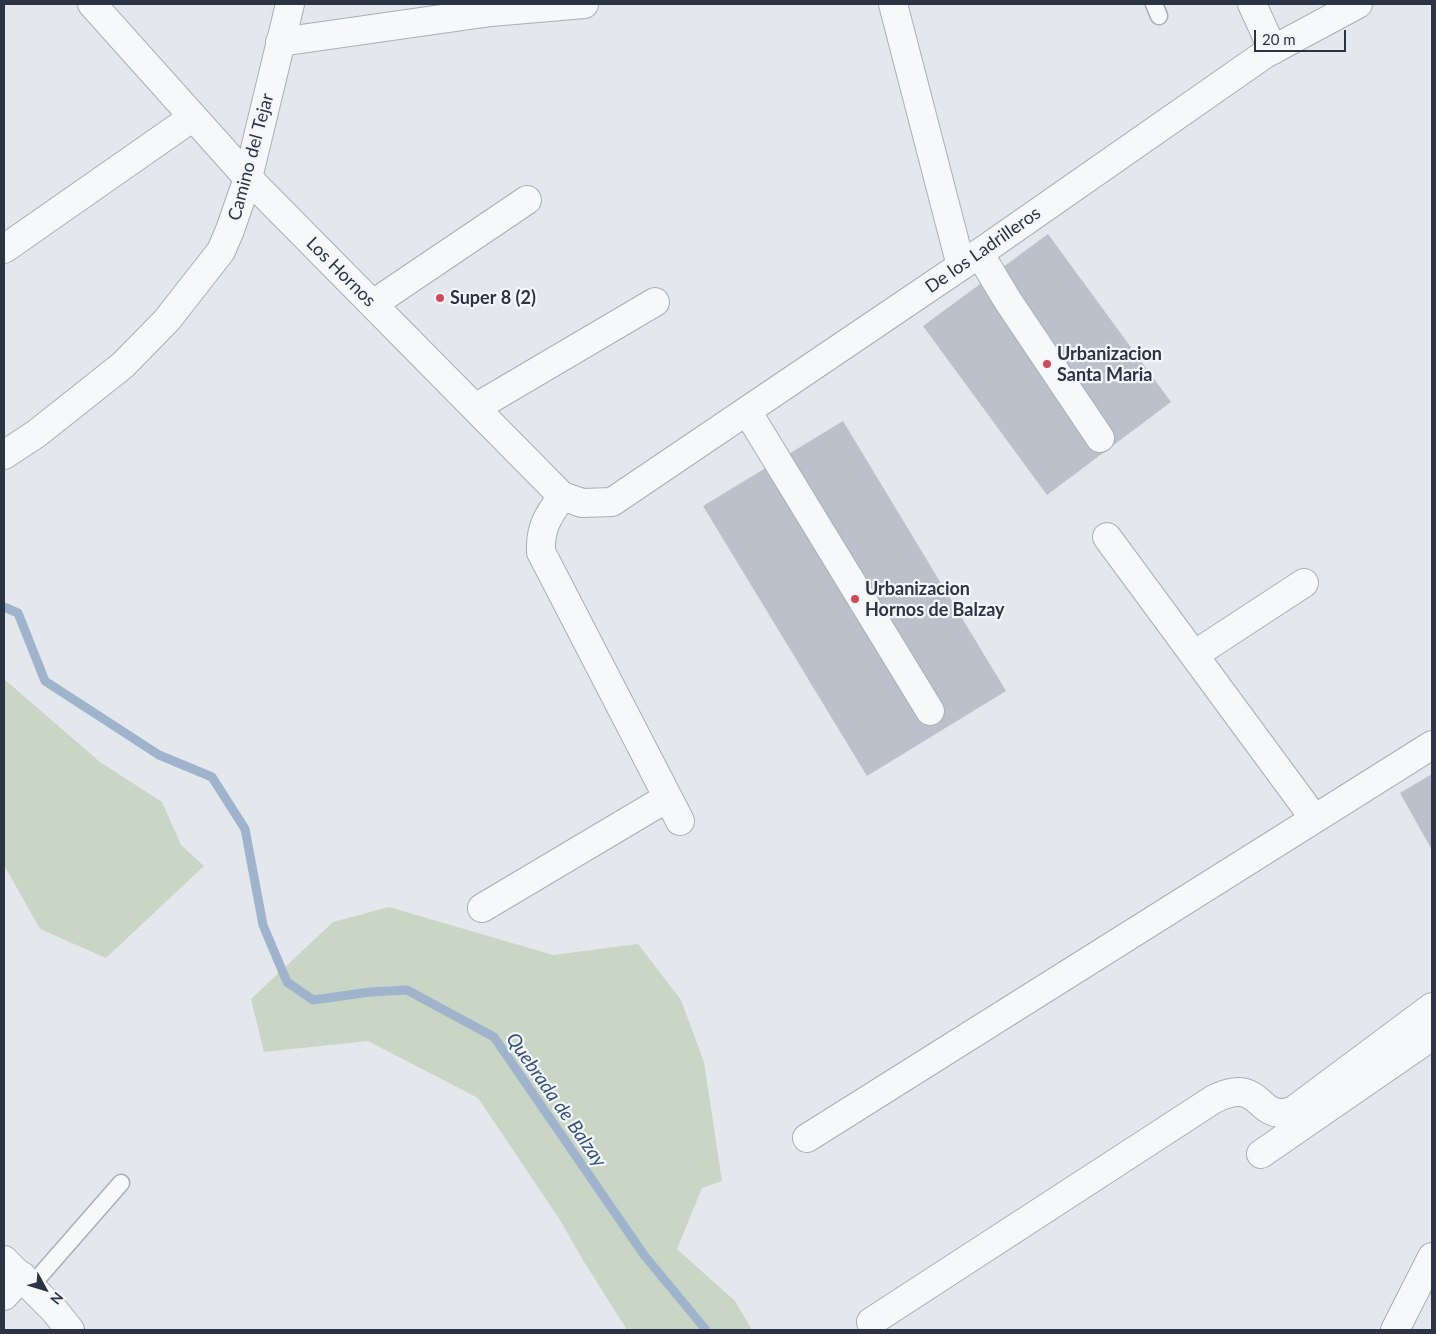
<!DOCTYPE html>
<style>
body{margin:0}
#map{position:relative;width:1436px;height:1334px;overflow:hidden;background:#e4e7ec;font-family:Lato,sans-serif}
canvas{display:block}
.frame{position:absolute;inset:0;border:5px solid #2b3445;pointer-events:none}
.north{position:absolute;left:20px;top:1264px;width:50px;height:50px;-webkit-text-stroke:4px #f4f6f9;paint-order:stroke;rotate:129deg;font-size:14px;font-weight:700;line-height:20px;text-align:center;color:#2b3445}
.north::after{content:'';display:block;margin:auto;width:18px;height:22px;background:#2b3445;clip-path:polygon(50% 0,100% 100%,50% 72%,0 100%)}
.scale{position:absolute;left:1254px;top:30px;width:92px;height:22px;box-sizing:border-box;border:2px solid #2b3445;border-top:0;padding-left:6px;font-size:15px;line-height:18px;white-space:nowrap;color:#2b3445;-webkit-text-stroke:4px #f4f6f9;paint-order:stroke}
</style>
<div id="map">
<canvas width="1436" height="1334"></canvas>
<div class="frame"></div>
<div class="north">N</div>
<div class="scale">20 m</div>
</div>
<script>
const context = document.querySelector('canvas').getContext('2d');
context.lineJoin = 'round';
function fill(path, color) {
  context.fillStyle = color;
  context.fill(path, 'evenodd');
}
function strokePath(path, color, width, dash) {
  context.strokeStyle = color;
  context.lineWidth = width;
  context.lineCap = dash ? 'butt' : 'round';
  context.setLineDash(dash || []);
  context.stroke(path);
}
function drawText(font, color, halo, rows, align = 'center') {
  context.font = font + ' Lato,sans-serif';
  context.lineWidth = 4.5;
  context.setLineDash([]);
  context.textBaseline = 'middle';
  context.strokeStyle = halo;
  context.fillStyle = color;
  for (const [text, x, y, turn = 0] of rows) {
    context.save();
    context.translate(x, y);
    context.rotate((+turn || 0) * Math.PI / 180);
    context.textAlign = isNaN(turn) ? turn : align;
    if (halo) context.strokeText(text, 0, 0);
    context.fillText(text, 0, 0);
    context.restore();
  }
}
const green = new Path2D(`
 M4 679 100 762 162 802 181 845 204 866 106 958 40 929 4 865Z
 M389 907 553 955 638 944 681 1000 704 1062 722 1181 702 1188 677 1249 735 1301 752 1330H627L586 1265 558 1217 478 1098 368 1041 264 1052 251 999 333 922Z`);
const stream = new Path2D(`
 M4 607 18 613 45 681 159 755 212 777 245 829 263 925 287 982 313 1000 370 992 407 990 494 1037 644 1255 706 1330`);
const building = new Path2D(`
 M1048 234 1171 402 1047 495 923 326Z
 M843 421 1006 691 867 776 703 506Z
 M1432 774V850L1400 793Z`);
const service = new Path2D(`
 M1154 4 1159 16
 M31 1286 121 1183`);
const minor = new Path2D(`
 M92 4 248 178 562 496 582 503 612 502 961 266 1265 54 1358 4
 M893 4 961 266
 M1252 4 1273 50
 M280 42 491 12 584 4
 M4 249 193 117
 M979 253 1008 301 1100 438
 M373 304 527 200
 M475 408 655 302
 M747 411 930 711
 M562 496C548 516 540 527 541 552L680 821
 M1107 537 1314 818
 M1194 655 1304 583
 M482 908 667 798
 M807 1138 1432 745
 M1261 1154 1432 1036
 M4 1260 54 1310 70 1330
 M4 1296 22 1276
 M871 1322 1214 1099C1260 1077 1255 1114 1283 1113 1286 1113 1291 1111 1294 1110L1432 1007
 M1395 1330 1432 1257`);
const tertiary = new Path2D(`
 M4 455 36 434 123 365 167 320 221 251 230 230 248 178 290 4`);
const markers = [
 [440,298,5,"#d1495b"],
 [1047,364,5,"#d1495b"],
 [855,599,5,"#d1495b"]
];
const streetNames = [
 ["Camino del Tejar",251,157,-75],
 ["De los Ladrilleros",983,250,-35],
 ["Los Hornos",341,272,45]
];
const poiNames = [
 ["Super 8 (2)",450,298],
 ["Urbanizacion",1057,354],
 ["Santa Maria",1057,375],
 ["Urbanizacion",865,589],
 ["Hornos de Balzay",865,610]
];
const waterNames = [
 ["Quebrada de Balzay",556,1100,55]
];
fill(green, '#c9d6c5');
strokePath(stream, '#9fb4cc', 9);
fill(building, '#bbc0ca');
strokePath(service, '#a9aeb7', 19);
strokePath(minor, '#a9aeb7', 30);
strokePath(tertiary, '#a9aeb7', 30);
strokePath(service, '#f7f8fa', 16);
strokePath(minor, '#f7f8fa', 28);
strokePath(tertiary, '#f7f8fa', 28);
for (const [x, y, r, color] of markers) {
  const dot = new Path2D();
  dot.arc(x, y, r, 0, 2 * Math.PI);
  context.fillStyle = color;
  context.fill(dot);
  strokePath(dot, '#f4f6f9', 2);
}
drawText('18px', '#2b3445', '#f4f6f9', streetNames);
drawText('bold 18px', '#2b3445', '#f4f6f9', poiNames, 'left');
drawText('italic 19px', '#34527a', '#f4f6f9', waterNames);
</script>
